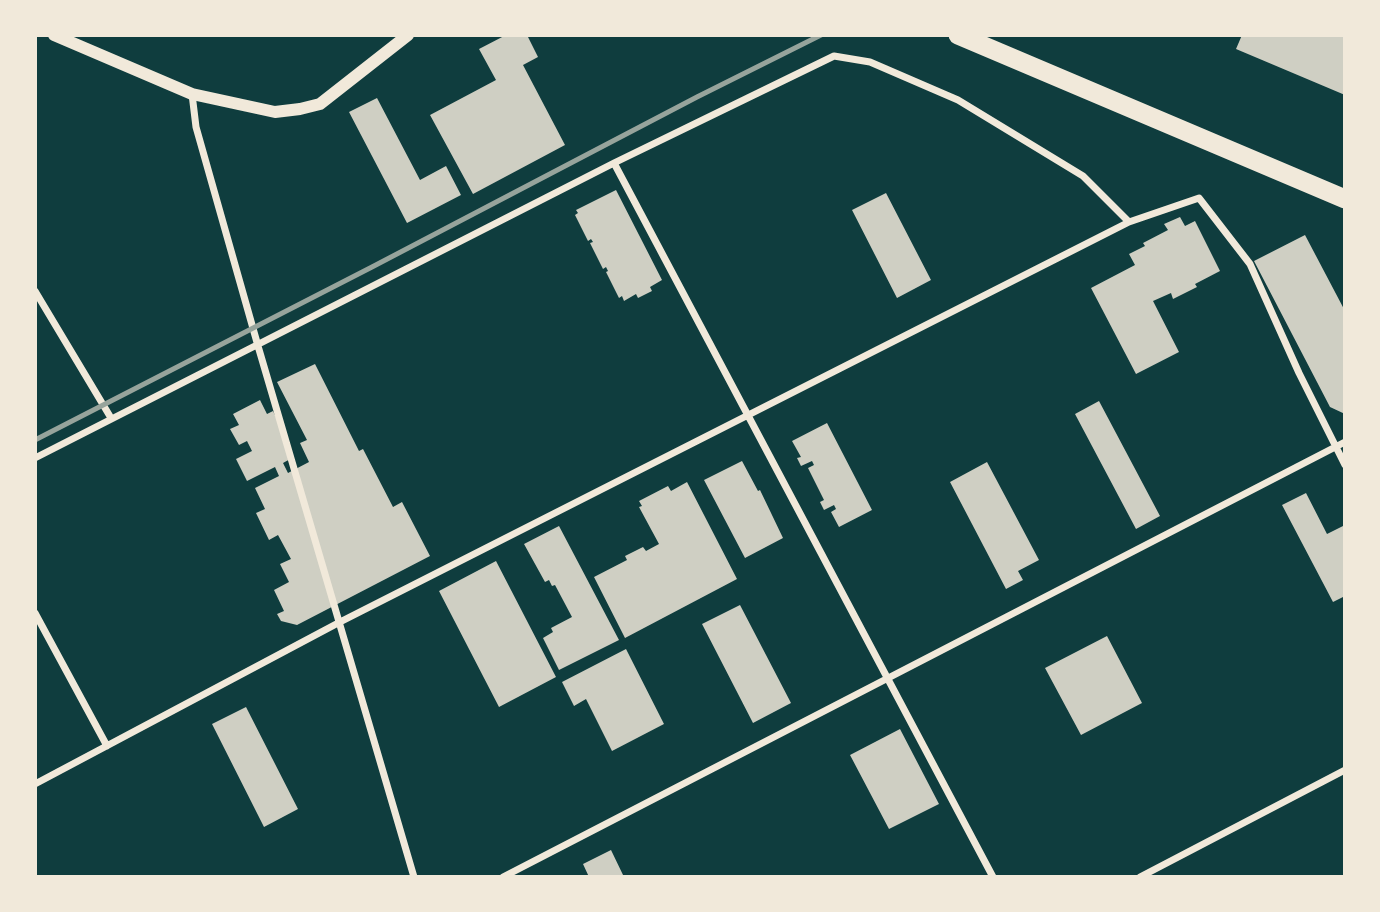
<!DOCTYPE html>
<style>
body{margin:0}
#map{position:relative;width:1380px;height:912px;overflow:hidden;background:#0f3d3e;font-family:Raleway,sans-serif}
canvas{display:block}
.frame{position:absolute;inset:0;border:37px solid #f1e9da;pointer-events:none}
</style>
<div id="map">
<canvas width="1380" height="912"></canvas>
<div class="frame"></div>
</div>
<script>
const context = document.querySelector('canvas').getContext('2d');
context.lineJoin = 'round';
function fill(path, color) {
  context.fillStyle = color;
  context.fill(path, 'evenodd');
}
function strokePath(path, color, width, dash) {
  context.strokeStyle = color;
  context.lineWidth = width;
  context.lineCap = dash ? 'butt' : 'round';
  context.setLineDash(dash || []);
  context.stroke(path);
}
const building = new Path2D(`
 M506 35H527L538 57 523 65 565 145 473 194 430 115 496 80 479 49Z
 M1242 35H1345V95L1236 49Z
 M377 98 420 180 446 166 461 195 407 223 349 112Z
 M616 190 662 280 650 287 652 291 638 298 636 294 624 301 622 296 619 298 606 272 608 271 606 267 603 269 590 243 593 242 591 239 588 241 575 215 578 213 576 210Z
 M886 193 931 280 897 298 852 210Z
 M1180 217 1185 226 1195 221 1220 271 1195 284 1197 287 1173 299 1171 293 1153 301 1179 352 1136 374 1091 288 1135 265 1129 254 1145 246 1143 243 1168 230 1164 224Z
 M1305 235 1345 311V414L1330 407 1254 261Z
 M315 364 359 451 363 449 393 507 402 502 430 556 297 625 281 621 277 614 284 611 274 590 289 582 280 564 291 559 278 535 269 540 256 513 265 509 255 488 279 476 275 467 247 481 236 459 252 451 247 441 239 445 230 429 239 425 233 414 260 400 267 414 273 411 286 437 292 458 283 463 288 473 309 462 300 443 307 440 277 382Z
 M1099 401 1160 516 1136 529 1075 414Z
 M827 423 872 510 839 527 831 512 836 509 834 505 824 510 820 502 824 500 808 468 814 465 812 461 801 466 797 458 801 457 792 441Z
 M742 461 758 491 760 490 783 538 745 558 704 480Z
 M987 462 1039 560 1018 571 1023 580 1006 589 950 482Z
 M687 482 737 579 625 638 594 577 627 560 625 556 643 547 646 551 659 544 639 507 642 506 639 501 668 486 671 491Z
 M1306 493 1327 534 1345 525V596L1333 602 1282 505Z
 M559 526 619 640 559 670 543 638 553 632 551 628 572 617 555 585 552 586 549 580 545 582 524 544Z
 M496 561 556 677 499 707 439 591Z
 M740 605 791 703 753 723 702 624Z
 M1107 636 1142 703 1081 735 1045 668Z
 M626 649 664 724 612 751 586 699 574 706 562 682Z
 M246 707 298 809 264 827 212 724Z
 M900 729 939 804 889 829 850 755Z
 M611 850 624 877H589L583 864Z`);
const minor = new Path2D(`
 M192 94 196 127 258 346 414 877
 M614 163 993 877
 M35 291 111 418
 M35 458 614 163 834 56 870 62 958 100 1083 176 1129 222 1199 198 1250 264 1299 373 1345 465
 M35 613 107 746
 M35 784 340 622 1129 222
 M503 877 1345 442
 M1140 877 1345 770`);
const tertiary = new Path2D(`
 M54 35 192 94 275 112 300 109 320 104 408 35`);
const trunk = new Path2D(`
 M958 35 1345 199`);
const rail = new Path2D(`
 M35 440 372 267 697 97 821 35`);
fill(building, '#cfcfc3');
strokePath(minor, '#f1e9da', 7);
strokePath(tertiary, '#f1e9da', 12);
strokePath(trunk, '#f1e9da', 19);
strokePath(rail, '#97a49c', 5);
</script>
